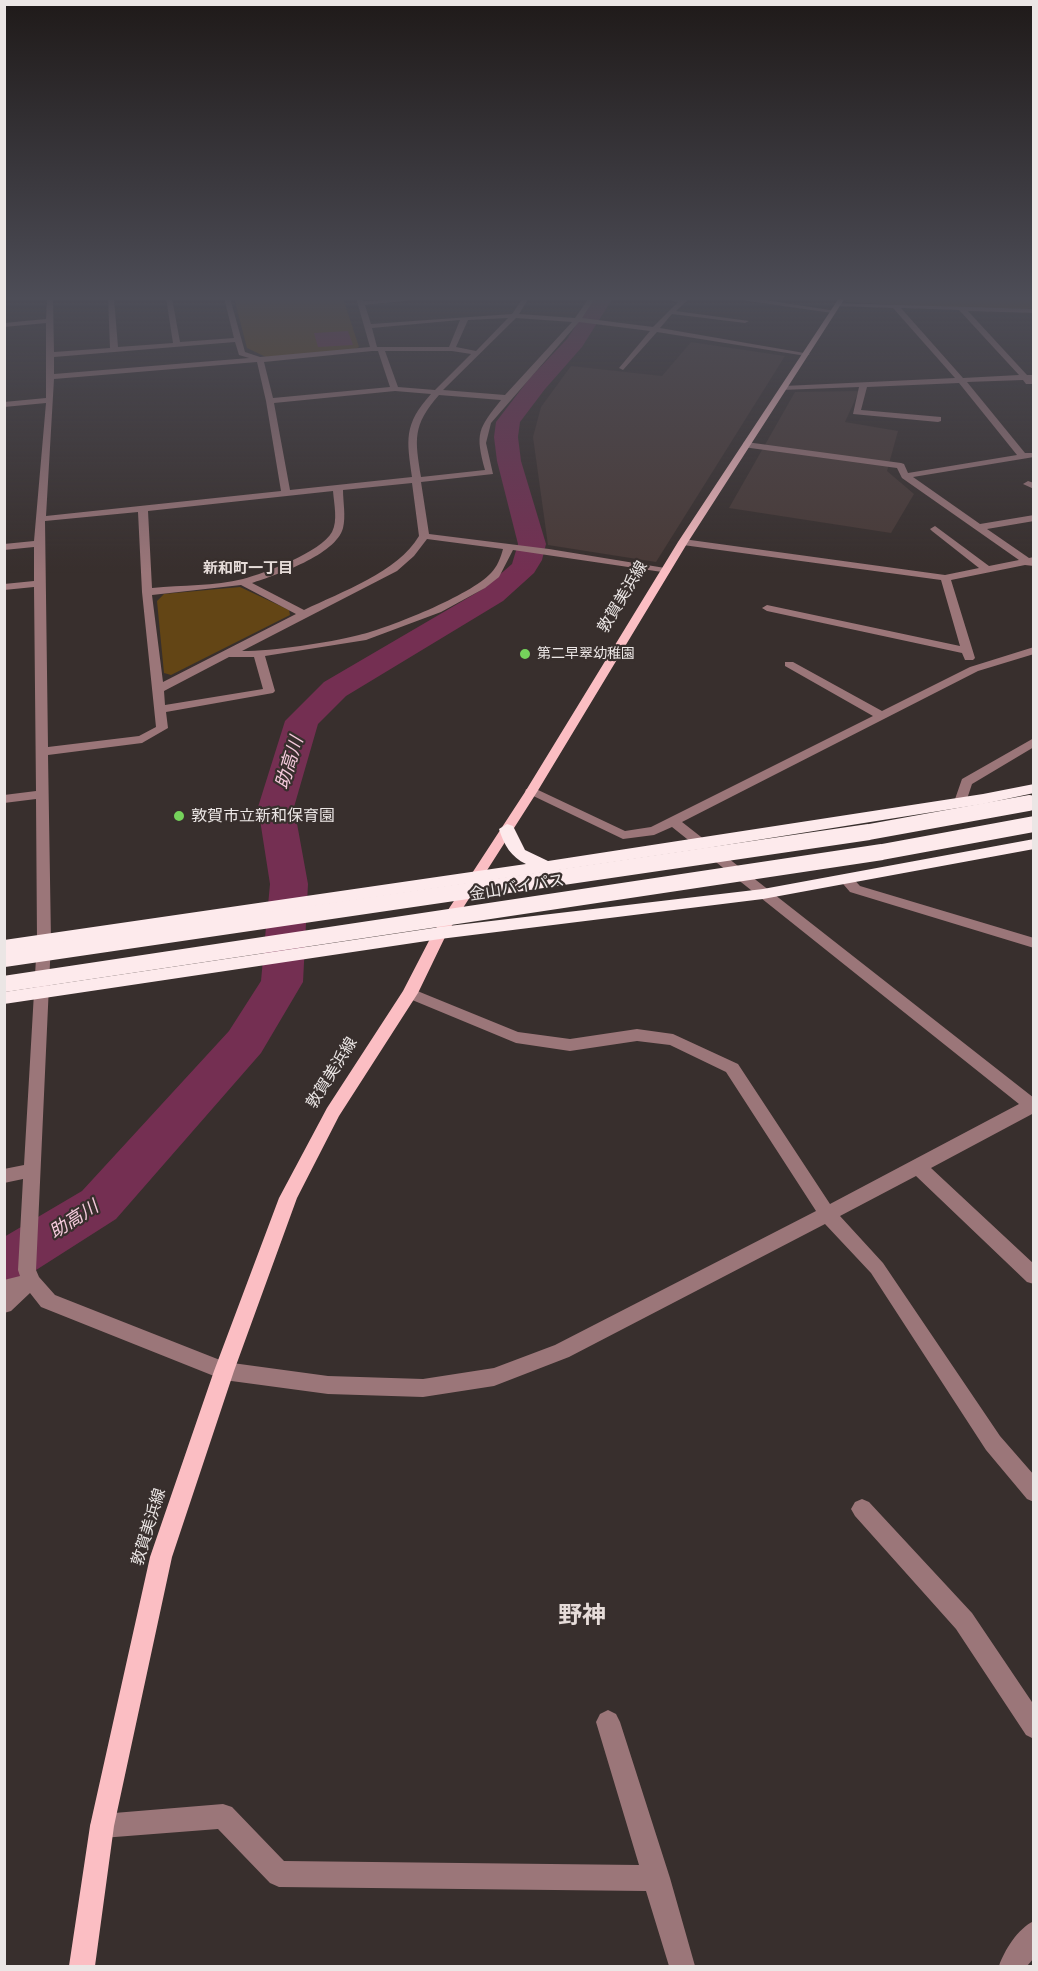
<!DOCTYPE html>
<meta charset="utf-8">
<style>
body{margin:0}
#map{position:relative;width:1038px;height:1971px;overflow:hidden;background:#382f2d;font-family:Rubik,sans-serif}
canvas{display:block}
.frame{position:absolute;inset:0;border:6px solid #ebe6e5;pointer-events:none}
</style>
<div id="map">
<canvas width="1038" height="1971"></canvas>
<div class="frame"></div>
</div>
<script>
const context = document.querySelector('canvas').getContext('2d');
context.lineJoin = 'round';
function fill(path, color) {
  context.fillStyle = color;
  context.fill(path, 'evenodd');
}
function strokePath(path, color, width, dash) {
  context.strokeStyle = color;
  context.lineWidth = width;
  context.lineCap = dash ? 'butt' : 'round';
  context.setLineDash(dash || []);
  context.stroke(path);
}
function drawText(font, color, halo, rows, align = 'center') {
  context.font = font + ' Rubik,"Noto Sans JP",sans-serif';
  context.lineWidth = 4.5;
  context.setLineDash([]);
  context.textBaseline = 'middle';
  context.strokeStyle = halo;
  context.fillStyle = color;
  for (const [text, x, y, turn = 0] of rows) {
    context.save();
    context.translate(x, y);
    context.rotate((+turn || 0) * Math.PI / 180);
    context.textAlign = isNaN(turn) ? turn : align;
    if (halo) context.strokeText(text, 0, 0);
    context.fillText(text, 0, 0);
    context.restore();
  }
}
const built = new Path2D(`
 M691 342 785 356 656 562 548 545 533 437 541 407 571 366 662 376Z
 M859 391 845 422 898 431 887 471 914 494 891 533 729 508 795 392Z`);
const green = new Path2D(`
 M234 298H343L359 347 353 350 266 357 247 348Z
 M849 298H1033L1034 309 950 308 846 302Z
 M240 587 289 610 290 615 171 675 164 673 157 601 164 594Z`);
const water = new Path2D(`
 M348 331 353 345 318 347 314 333Z`);
const river = new Path2D(`
 M594 298H613L582 347 545 389 520 422 518 437 521 461 546 544 542 560 534 573 503 601 346 696 318 724 294 807 308 884 303 982 261 1053 116 1219 22 1279 4 1285V1237L82 1191 229 1031 261 981 270 884 258 807 285 721 324 682 483 589 512 564 518 544 497 461 494 437 496 422 529 379 567 339Z`);
const minor = new Path2D(`
 M47 298H53L54 352 110 348 108 298H114L118 347 173 343 166 298H172L180 342 234 338 224 298H230L245 352 260 357 370 347 356 298H362L363 301 433 298 365 305 371 324 512 314 523 298H529L519 314 575 318 589 298H595L582 318 653 327 678 302 661 298H690L676 311 749 321 745 323 672 314 660 328 810 354 806 356 657 332 623 370 619 368 650 331 579 322 491 423 486 443 493 474 421 482 429 534 549 549 665 568 670 571 669 573 513 550 499 577 485 588 441 612 366 640 265 656 275 691 273 693 166 712 168 728 142 743 48 755 51 941 36 1270 39 1277 55 1295 225 1362 328 1376 423 1379 494 1368 555 1345 816 1211 726 1072 670 1045 637 1041 570 1051 516 1043 405 997 402 993 410 988 518 1032 570 1039 637 1029 673 1034 738 1064 830 1204 1019 1104 672 827 654 835 623 839 525 792 526 789H536L625 831 651 827 873 716 785 666V662H793L882 711 970 667 1034 647V654L978 671 682 822 1034 1098V1113L931 1168 1034 1264V1284L1027 1282 916 1176 840 1216 883 1263 1000 1436 1034 1475V1502L1027 1499 986 1450 871 1273 825 1224 569 1357 494 1386 423 1397 328 1394 224 1380 41 1307 30 1293 11 1311 4 1313V1280L20 1276 18 1270 23 1179 4 1183V1169L24 1165 37 941 36 799 4 803V795L36 791 34 587 4 590V584L34 581V547L4 550V544L34 541 46 403 4 407V402L46 398V323L4 327V323L46 319ZM508 318 476 351 456 347 468 320ZM516 318 572 322 505 395 443 390ZM460 320 449 347H377L372 328ZM235 342 239 355 249 358 54 374V357ZM372 351H378L390 387 273 398 264 362ZM385 351H452L471 354 435 390 398 387ZM257 362 266 401 281 491 46 516 54 379ZM395 391 431 394C403 425 407 440 412 477L290 490 274 403ZM439 395 501 400C478 429 475 433 485 470L421 477C415 439 412 426 439 395ZM412 483 419 536C398 572 341 592 304 610L252 583C276 575 336 555 343 528 346 516 343 502 343 490ZM333 491C334 504 338 521 332 532 321 552 265 573 243 579 215 586 182 585 152 588L148 511ZM138 512 142 592 156 727 139 736 48 747 45 521ZM427 539 503 549C501 557 497 567 491 573 471 595 389 628 359 635 327 643 274 651 242 651L397 571 414 556ZM241 585 296 614 163 682 152 595ZM229 657H254L263 689 165 705 164 691Z
 M738 298H753L836 311 832 313 741 300Z
 M834 303 1034 309V313L968 311 1027 375H1034L1032 384H1026L1023 380 967 382 1025 453H1034V457L913 477 980 524 1034 515V521L987 529 1029 558 1034 557V566L1025 565 951 580 975 658 973 660H965L962 653 767 611 762 608 767 605 960 646 941 580 683 545 678 542 683 539 945 575 979 568 932 531 930 529 935 526 989 566 1019 560 902 478 897 468 743 447V443L746 442 901 463 904 464 908 473 1017 455 959 383 867 387 861 410 941 417V421L938 422 853 414 859 387 781 390 780 388 784 386 955 378 893 308 836 306ZM901 308 959 310 1019 375 963 378Z
 M1028 481 1034 483V489L1023 484Z
 M1034 738V747L972 784 965 805H955L954 802 962 779Z
 M845 874 850 875 860 886 1034 938V948L850 892 838 878Z
 M862 1499 869 1502 972 1613 1034 1705V1739L1026 1735 956 1629 855 1516 851 1509 855 1502Z
 M608 1710 616 1714 620 1722 670 1878 695 1966H669L646 1891 279 1887 270 1883 218 1829 102 1838 93 1835 90 1826 93 1817 102 1814 223 1804 232 1807 284 1861 639 1865 596 1722 600 1714Z
 M1034 1921V1958L1027 1966H999C1004 1951 1018 1928 1034 1921Z`);
const major = new Path2D(`
 M839 298H845L688 542 537 792 447 933 418 993 339 1116 297 1198 234 1371 172 1557 114 1826 95 1966H69L90 1826 150 1557 214 1371 279 1198 327 1108 403 991 433 933 525 792 678 542Z`);
const highway = new Path2D(`
 M1034 784V793L983 804 701 849 4 952V940L526 864C511 857 504 845 499 829L507 824 513 826 525 850 548 861 983 794Z
 M1034 839V849L763 899 440 939 4 1004V992L440 927 763 889Z`);
const highwayBridge = new Path2D(`
 M4 959 869 832 1029 803
 M4 984 882 852 1034 824`);
const markers = [
 [525,654,6,"#75d25b"],
 [179,816,6,"#75d25b"]
];
const farPoinames = [
 ["第二早翠幼稚園",537,654]
];
const farNeighbourhoodnames = [
 ["新和町一丁目",248,569]
];
const streetNames = [
 ["敦賀美浜線",623,597,-59],
 ["金山バイパス",517,888,-9],
 ["敦賀美浜線",332,1073,-58],
 ["敦賀美浜線",149,1527,-73]
];
const poiNames = [
 ["敦賀市立新和保育園",191,816]
];
const waterNames = [
 ["助高川",290,763,-73],
 ["助高川",74,1220,-33]
];
const nearQuarternames = [
 ["野神",582,1616]
];
fill(built, '#493a37');
fill(green, '#634515');
fill(water, '#742f52');
fill(river, '#742f52');
fill(minor, '#9b7679');
fill(major, '#fbbec3');
fill(highway, '#fdeaec');
strokePath(highwayBridge, '#fdeaec', 16);
const sky = context.createLinearGradient(0, 0, 0, 574);
sky.addColorStop(0, '#1f1a19');
sky.addColorStop(0.52, '#4d4d57');
sky.addColorStop(1, '#4d4d5700');
context.fillStyle = sky;
context.fillRect(0, 0, 1038, 574);
for (const [x, y, r, color] of markers) {
  const dot = new Path2D();
  dot.arc(x, y, r, 0, 2 * Math.PI);
  context.fillStyle = color;
  context.fill(dot);
  strokePath(dot, '#382f2d', 2);
}
drawText('14px', '#ebe6e5', '#382f2d', farPoinames, 'left');
drawText('bold 15px', '#e6dcd9', '#382f2d', farNeighbourhoodnames);
drawText('16px', '#ebe6e5', '#382f2d', streetNames);
drawText('16px', '#ebe6e5', '#382f2d', poiNames, 'left');
drawText('italic 18px', '#f6cbdd', '#382f2d', waterNames);
drawText('bold 24px', '#e6dcd9', '#382f2d', nearQuarternames);
</script>
